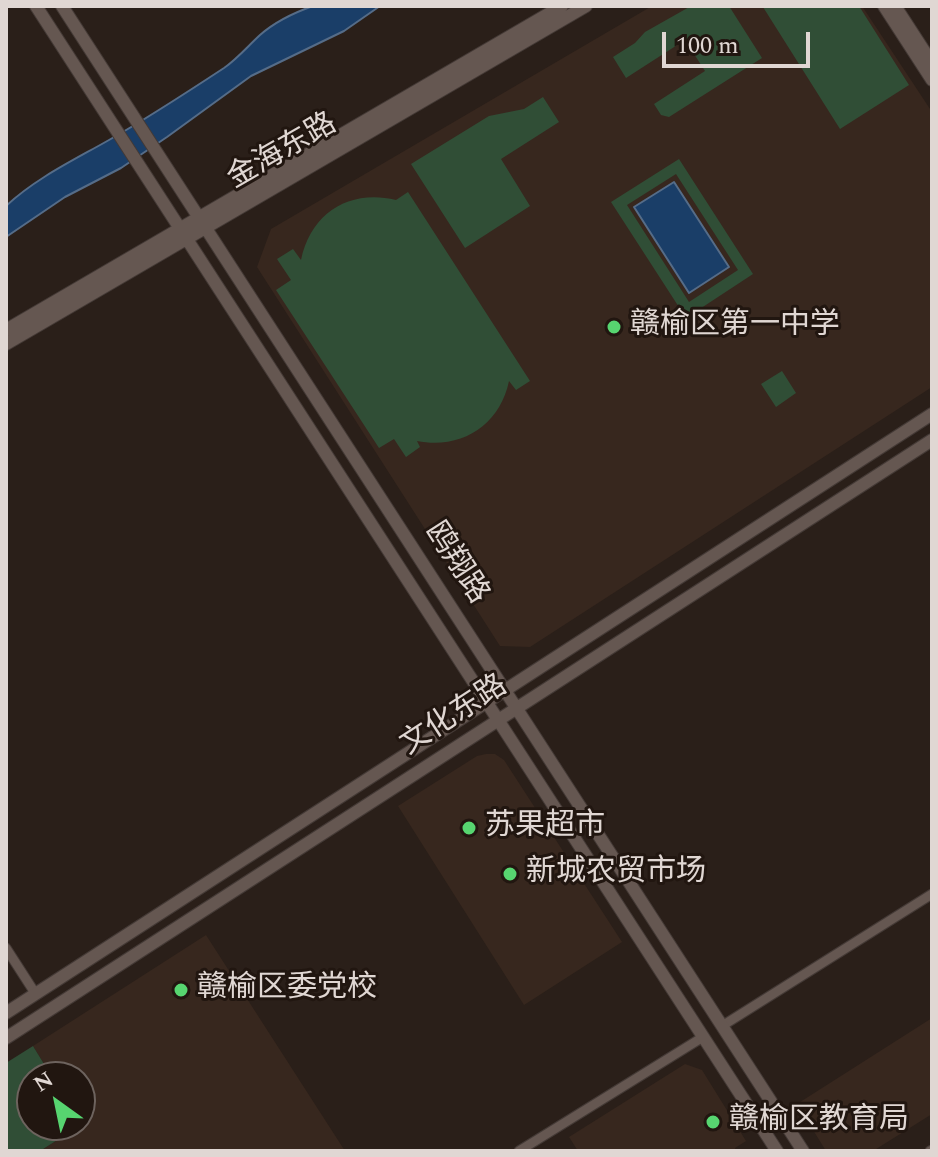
<!DOCTYPE html>
<meta charset="utf-8">
<style>
body{margin:0}
#map{position:relative;width:938px;height:1157px;overflow:hidden;background:#2a1f19;font-family:Spectral,serif}
canvas{display:block}
.frame{position:absolute;inset:0;border:8px solid #e0d7d3;pointer-events:none}
.north{position:absolute;left:16px;top:1061px;width:80px;height:80px;box-sizing:border-box;background:#211610;border:2px solid #6d635e;border-radius:50%;rotate:327deg;font-size:22px;font-weight:700;line-height:32px;text-align:center;color:#e0d7d3}
.north::after{content:'';display:block;margin:auto;width:28px;height:36px;background:#57d570;clip-path:polygon(50% 0,100% 100%,50% 72%,0 100%)}
.scale{position:absolute;left:662px;top:32px;width:148px;height:36px;box-sizing:border-box;border:4px solid #e0d7d3;border-top:0;padding-left:10px;font-size:24px;line-height:28px;white-space:nowrap;color:#e0d7d3;-webkit-text-stroke:6px #211610;paint-order:stroke}
</style>
<div id="map">
<canvas width="938" height="1157"></canvas>
<div class="frame"></div>
<div class="north">N</div>
<div class="scale">100 m</div>
</div>
<script>
const context = document.querySelector('canvas').getContext('2d');
context.lineJoin = 'round';
function fill(path, color) {
  context.fillStyle = color;
  context.fill(path, 'evenodd');
}
function strokePath(path, color, width, dash) {
  context.strokeStyle = color;
  context.lineWidth = width;
  context.lineCap = dash ? 'butt' : 'round';
  context.setLineDash(dash || []);
  context.stroke(path);
}
function drawText(font, color, halo, rows, align = 'center') {
  context.font = font + ' Spectral,"Noto Sans SC",serif';
  context.lineWidth = 6;
  context.setLineDash([]);
  context.textBaseline = 'middle';
  context.strokeStyle = halo;
  context.fillStyle = color;
  for (const [text, x, y, turn = 0] of rows) {
    context.save();
    context.translate(x, y);
    context.rotate((+turn || 0) * Math.PI / 180);
    context.textAlign = isNaN(turn) ? turn : align;
    if (halo) context.strokeText(text, 0, 0);
    context.fillText(text, 0, 0);
    context.restore();
  }
}
const built = new Path2D(`
 M652 6H862L932 112V387L530 647 500 646 257 267 271 229Z
 M486 754H495L504 760 622 942 524 1005 398 806 477 756Z
 M206 935 345 1151H40L81 1125 80 1077H52L33 1046Z
 M932 1018V1114L873 1151H826L797 1104Z
 M685 1064 702 1070 746 1141 735 1148 736 1151H578L569 1137Z`);
const green = new Path2D(`
 M691 6H729L762 58 669 117 661 115 654 104 705 71 685 40 626 78 613 57 635 43 645 32Z
 M765 6H859L909 85 840 129 763 7Z
 M543 97 559 122 501 159 530 206 465 248 411 164 489 116 524 109Z
 M679 159 753 274 686 318 611 202ZM676 174 738 270 689 302 627 205Z
 M408 192 530 381 516 390 509 381C500 425 461 450 417 441L420 447 406 457 394 439 379 448 276 290 291 280 277 259 293 249 301 260C311 213 349 189 396 200Z
 M782 371 796 393 776 407 761 384Z
 M33 1046 52 1077H32V1125H80V1123L81 1125 40 1151H6V1063Z`);
const water = new Path2D(`
 M313 6H380L344 31 251 76 167 137 121 168 65 197 6 237V206C36 178 74 160 109 140 148 118 186 93 224 68 237 59 248 46 260 35 276 21 293 13 313 6Z
 M674 182 729 267 689 293 634 207Z`);
const street = new Path2D(`
 M6 948 35 993
 M722 1026 932 894
 M519 1151 703 1037
 M930 1151 932 1150`);
const secondary = new Path2D(`
 M36 6 777 1151
 M62 6 803 1151
 M884 6 932 80
 M895 6 932 63
 M6 330 562 6
 M6 344 586 6
 M6 1013 932 414
 M6 1038 932 440`);
const markers = [
 [614,327,8,"#57d570"],
 [469,828,8,"#57d570"],
 [510,874,8,"#57d570"],
 [181,990,8,"#57d570"],
 [713,1122,8,"#57d570"]
];
const streetNames = [
 ["金海东路",283,153,-30],
 ["鸥翔路",455,564,57],
 ["文化东路",455,717,-33]
];
const poiNames = [
 ["赣榆区第一中学",630,327],
 ["苏果超市",485,828],
 ["新城农贸市场",526,874],
 ["赣榆区委党校",197,990],
 ["赣榆区教育局",729,1122]
];
fill(built, '#37271e');
fill(green, '#304e36');
fill(water, '#1a3e68');
strokePath(water, '#556c88', 2);
strokePath(street, '#443a36', 11);
strokePath(secondary, '#443a36', 14);
strokePath(street, '#655751', 9);
strokePath(secondary, '#655751', 12);
for (const [x, y, r, color] of markers) {
  const dot = new Path2D();
  dot.arc(x, y, r, 0, 2 * Math.PI);
  context.fillStyle = color;
  context.fill(dot);
  strokePath(dot, '#211610', 3);
}
drawText('30px', '#e0d7d3', '#211610', streetNames);
drawText('30px', '#e0d7d3', '#211610', poiNames, 'left');
</script>
